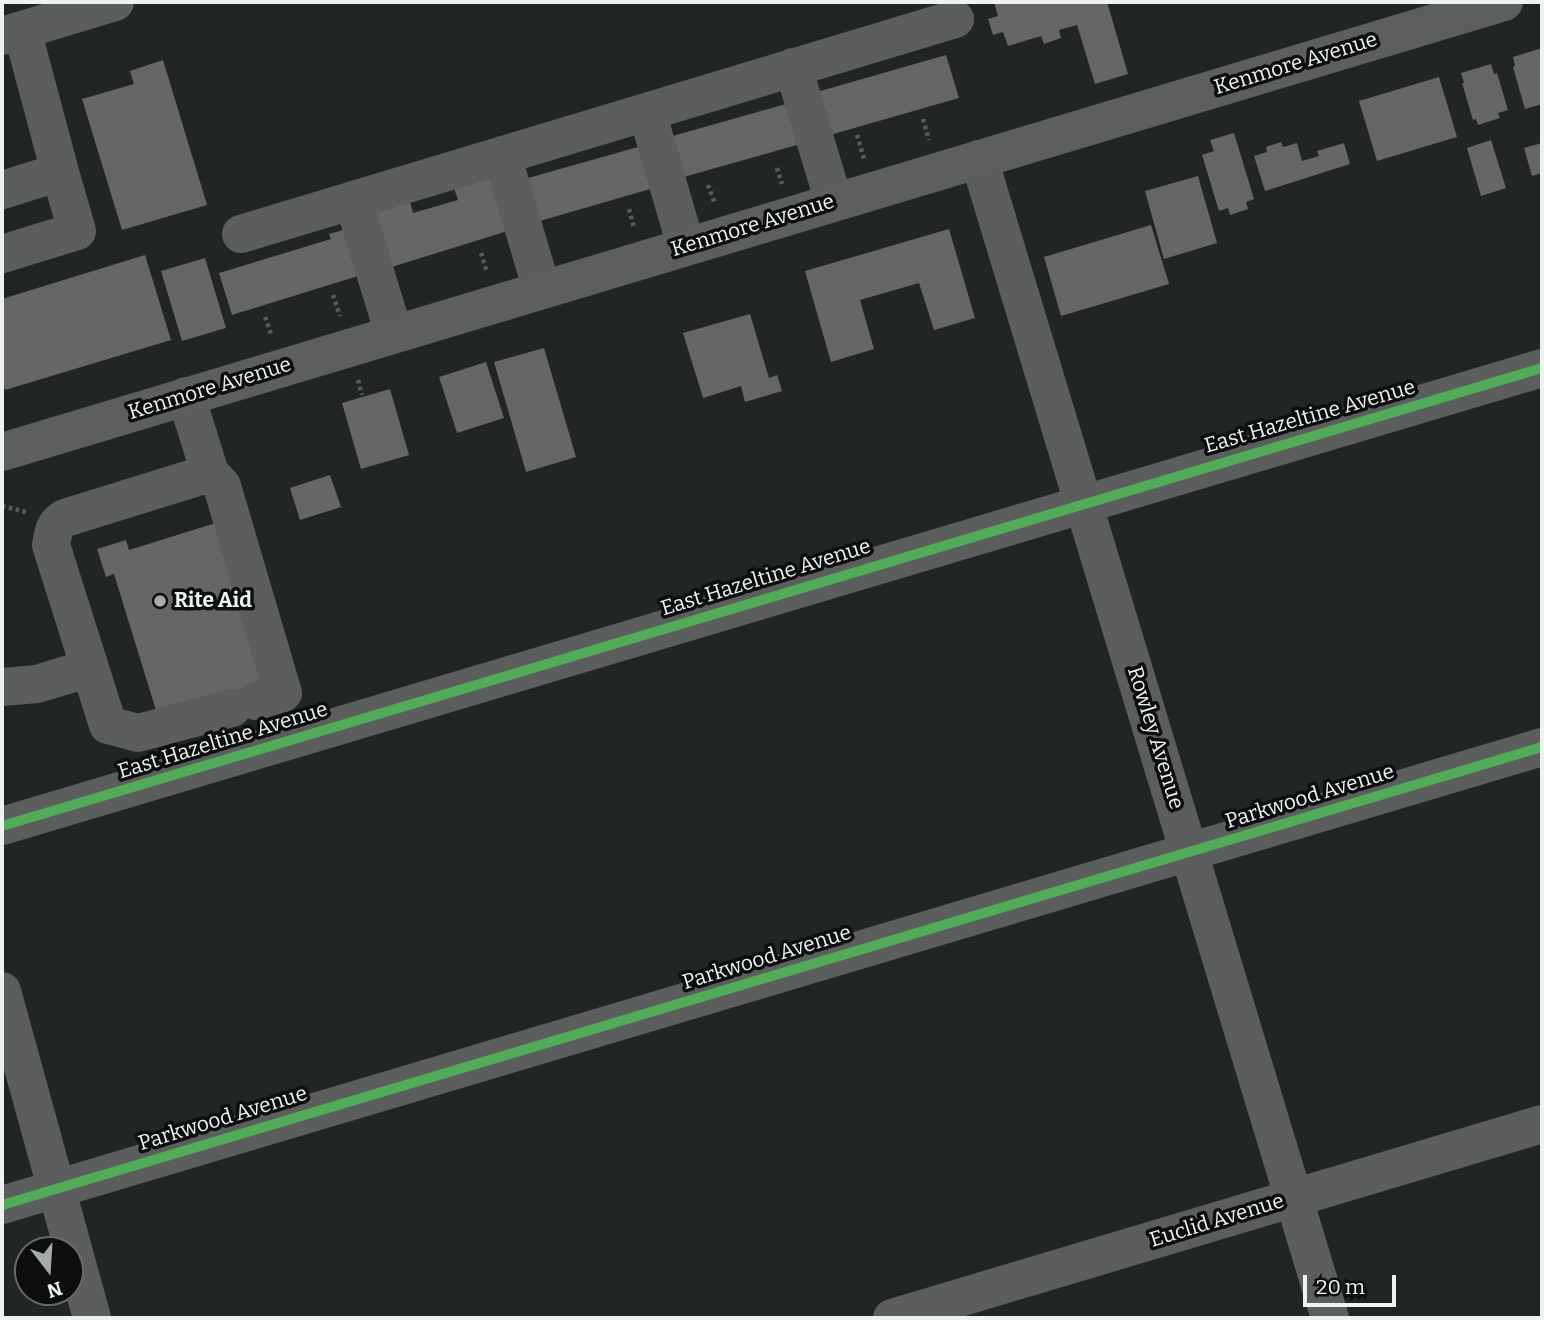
<!DOCTYPE html>
<style>
body{margin:0}
#map{position:relative;width:1544px;height:1320px;overflow:hidden;background:#222526;font-family:Bitter,serif}
canvas{display:block}
.frame{position:absolute;inset:0;border:4px solid #eff2f3;pointer-events:none}
.north{position:absolute;left:14px;top:1236px;width:70px;height:70px;box-sizing:border-box;background:#0c0e0f;border:2px solid #67696a;border-radius:50%;rotate:163deg;font-size:19px;font-weight:700;line-height:28px;text-align:center;color:#eff2f3}
.north::after{content:'';display:block;margin:auto;width:24px;height:32px;background:#a7aaab;clip-path:polygon(50% 0,100% 100%,50% 72%,0 100%)}
.scale{position:absolute;left:1303px;top:1275px;width:93px;height:32px;box-sizing:border-box;border:4px solid #eff2f3;border-top:0;padding-left:9px;font-size:21px;line-height:24px;white-space:nowrap;color:#eff2f3;-webkit-text-stroke:5px #0c0e0f;paint-order:stroke}
</style>
<div id="map">
<canvas width="1544" height="1320"></canvas>
<div class="frame"></div>
<div class="north">N</div>
<div class="scale">20 m</div>
</div>
<script>
const context = document.querySelector('canvas').getContext('2d');
context.lineJoin = 'round';
function fill(path, color) {
  context.fillStyle = color;
  context.fill(path, 'evenodd');
}
function strokePath(path, color, width, dash) {
  context.strokeStyle = color;
  context.lineWidth = width;
  context.lineCap = dash ? 'butt' : 'round';
  context.setLineDash(dash || []);
  context.stroke(path);
}
function drawText(font, color, halo, rows, align = 'center') {
  context.font = font + ' Bitter,serif';
  context.lineWidth = 7;
  context.setLineDash([]);
  context.textBaseline = 'middle';
  context.strokeStyle = halo;
  context.fillStyle = color;
  for (const [text, x, y, turn = 0] of rows) {
    context.save();
    context.translate(x, y);
    context.rotate((+turn || 0) * Math.PI / 180);
    context.textAlign = isNaN(turn) ? turn : align;
    if (halo) context.strokeText(text, 0, 0);
    context.fillText(text, 0, 0);
    context.restore();
  }
}
const building = new Path2D(`
 M994 2H1107L1128 74 1095 84 1077 25 1059 30 1061 38 1044 44 1041 36 1008 46 1003 32 993 35 988 19 998 16Z
 M1542 48V104L1525 109 1513 67 1515 66 1513 57Z
 M946 55 959 98 823 137 810 94Z
 M163 60 207 205 122 230 82 99 134 84 130 71Z
 M1491 64 1494 74 1497 73 1508 110 1498 113 1500 118 1478 125 1476 119 1473 120 1462 83H1464L1461 73Z
 M1439 77 1457 137 1377 161 1359 101Z
 M800 100 811 141 673 180 662 139Z
 M1234 133 1254 199 1246 202 1248 209 1230 215 1228 208 1219 211 1202 155 1214 151 1210 140Z
 M1491 140 1506 188 1481 196 1467 148Z
 M1281 142 1283 147 1297 143 1302 161 1319 156 1317 151 1344 143 1350 164 1265 191 1254 156 1267 152 1266 147Z
 M652 143 664 185 526 225 514 182Z
 M1542 143V173L1532 176 1524 148Z
 M498 175 514 229 382 270 365 216 410 202 413 213 458 200 454 188Z
 M1198 176 1217 243 1164 259 1145 191Z
 M1151 225 1169 284 1061 316 1044 257Z
 M357 226 371 272 232 315 219 273 331 239 329 234Z
 M949 229 975 318 934 330 919 283 860 300 874 349 831 362 805 271Z
 M145 255 171 340 5 390 2 379V299Z
 M205 258 226 328 182 341 161 271Z
 M750 314 769 378 777 375 782 391 745 402 741 386 703 398 683 333Z
 M544 348 576 457 526 472 494 362Z
 M486 362 504 418 457 433 439 377Z
 M390 389 409 455 361 469 342 403Z
 M330 475 341 507 300 520 290 488Z
 M219 522 270 687 159 720 114 574 106 577 97 549 126 540 129 550Z`);
const path = new Path2D(`
 M923 119 929 140
 M857 135 864 159
 M777 168 782 184
 M708 185 715 204
 M629 209 634 228
 M481 253 487 272
 M333 295 340 316
 M265 317 272 337
 M358 380 362 395
 M2 506 26 512`);
const minor = new Path2D(`
 M2 36 115 2
 M793 67 834 202
 M647 112 686 246
 M502 155 542 290
 M979 159 1330 1318
 M2 190 60 172 22 30
 M353 200 394 334
 M241 234 955 19
 M2 254 77 231 60 172
 M186 396 210 473 222 486 283 693 256 701
 M210 473 65 518C54 524 53 533 51 545L108 725 138 733 232 708
 M2 687 37 684 90 668
 M2 826 1542 368
 M2 991 92 1318
 M2 1205 1542 747
 M892 1318 1542 1124`);
const major = new Path2D(`
 M2 452 1504 2`);
const cycleway = new Path2D(`
 M2 826 1542 368
 M2 1205 1542 747`);
const markers = [
 [160,601,7,"#a7aaab"]
];
const streetNames = [
 ["Kenmore Avenue",1296,64,-17],
 ["Kenmore Avenue",753,226,-17],
 ["Kenmore Avenue",210,389,-17],
 ["East Hazeltine Avenue",1310,417,-16],
 ["East Hazeltine Avenue",766,578,-17],
 ["Rowley Avenue",1155,738,73],
 ["East Hazeltine Avenue",223,741,-17],
 ["Parkwood Avenue",1310,797,-17],
 ["Parkwood Avenue",767,958,-17],
 ["Parkwood Avenue",223,1119,-17],
 ["Euclid Avenue",1217,1221,-17]
];
const poiNames = [
 ["Rite Aid",174,601]
];
fill(building, '#666667');
strokePath(path, '#595b5c', 4.5, [3.5, 3.5]);
strokePath(minor, '#5c5d5d', 38);
strokePath(major, '#5c5e5f', 38);
strokePath(cycleway, '#51ab58', 10);
for (const [x, y, r, color] of markers) {
  const dot = new Path2D();
  dot.arc(x, y, r, 0, 2 * Math.PI);
  context.fillStyle = color;
  context.fill(dot);
  strokePath(dot, '#0c0e0f', 2.5);
}
drawText('21px', '#eff2f3', '#0c0e0f', streetNames);
drawText('bold 21px', '#eff2f3', '#0c0e0f', poiNames, 'left');
</script>
